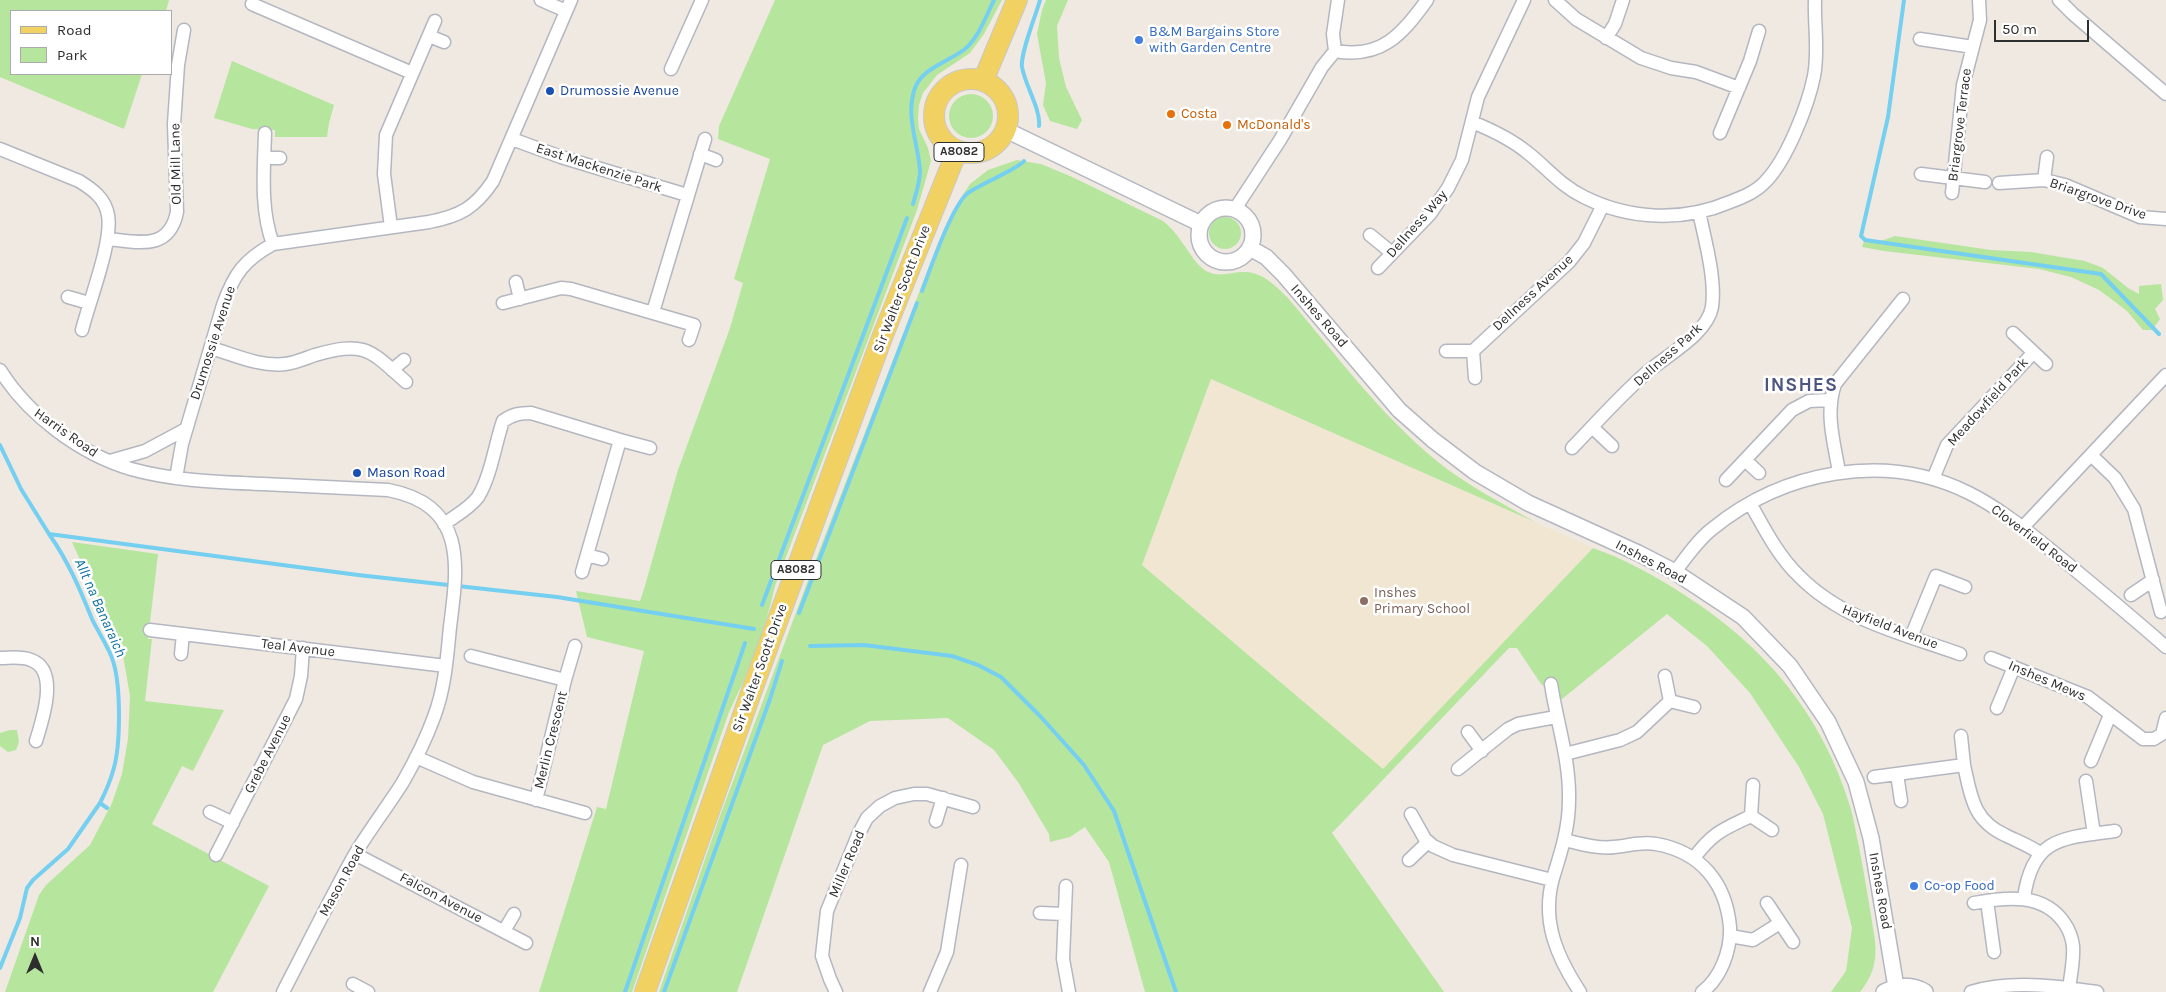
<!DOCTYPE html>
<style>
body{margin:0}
#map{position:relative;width:2166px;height:992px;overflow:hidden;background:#efe9e1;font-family:Karla,sans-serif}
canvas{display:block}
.legend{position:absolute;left:10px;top:10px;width:162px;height:65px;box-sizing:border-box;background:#fff;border:1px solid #ababab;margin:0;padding:6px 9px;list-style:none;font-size:15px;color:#2e2e2e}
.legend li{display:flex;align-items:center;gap:10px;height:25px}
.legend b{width:25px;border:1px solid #ababab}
.north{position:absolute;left:10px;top:932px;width:50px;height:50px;-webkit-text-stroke:4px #fff;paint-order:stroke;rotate:0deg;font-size:14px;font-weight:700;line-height:20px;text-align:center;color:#2e2e2e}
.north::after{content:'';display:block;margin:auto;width:18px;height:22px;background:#2e2e2e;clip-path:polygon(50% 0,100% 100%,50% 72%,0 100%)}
.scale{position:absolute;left:1994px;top:20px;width:95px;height:22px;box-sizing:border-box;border:2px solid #2e2e2e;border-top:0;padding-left:6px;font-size:15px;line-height:18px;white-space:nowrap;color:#2e2e2e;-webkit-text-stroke:4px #fff;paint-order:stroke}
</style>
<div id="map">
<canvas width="2166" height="992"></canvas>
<ul class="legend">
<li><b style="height:6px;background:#f2d163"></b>Road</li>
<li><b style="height:14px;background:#b6e59e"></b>Park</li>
</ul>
<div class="north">N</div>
<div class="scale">50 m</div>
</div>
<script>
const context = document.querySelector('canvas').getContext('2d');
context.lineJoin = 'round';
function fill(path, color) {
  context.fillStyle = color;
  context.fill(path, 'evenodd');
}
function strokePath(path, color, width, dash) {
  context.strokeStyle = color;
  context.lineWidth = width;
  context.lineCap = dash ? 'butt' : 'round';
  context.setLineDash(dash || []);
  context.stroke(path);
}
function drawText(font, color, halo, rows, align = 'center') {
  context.font = font + ' Karla,sans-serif';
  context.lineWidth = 5;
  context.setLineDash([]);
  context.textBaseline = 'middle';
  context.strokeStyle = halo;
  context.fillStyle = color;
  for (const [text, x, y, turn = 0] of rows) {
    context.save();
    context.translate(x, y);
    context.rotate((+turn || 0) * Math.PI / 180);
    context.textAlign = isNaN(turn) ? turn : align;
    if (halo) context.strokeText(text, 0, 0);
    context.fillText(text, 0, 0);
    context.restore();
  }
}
const education = new Path2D(`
 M1211 379 1593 548 1383 769 1142 565Z`);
const green = new Path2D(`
 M0 0H169L166 11H11V74H142L124 129 0 77Z
 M775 0H1002L984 34 970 53 937 75 923 93 919 105 918 119 919 129 928 148 931 161 917 210 775 586C766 627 748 674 729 712L632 992H539L597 807 606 809 644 651 587 637 576 591 640 601 644 589 678 470 730 328 743 283 734 279 770 159 718 139 719 126Z
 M1046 0H1068L1057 26 1059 58 1066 87 1082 120 1077 129 1050 121 1043 105 1046 83 1037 34 1042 10Z
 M232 61 334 105 329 123 327 137H275V130L252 129 214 118Z
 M949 116a22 22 0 1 1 44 0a22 22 0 1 1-44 0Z
 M1017 160 1041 164 1070 176 1163 221C1170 227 1176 233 1181 241 1189 251 1195 264 1206 271 1220 278 1230 272 1244 272 1261 271 1276 286 1287 297 1335 353 1380 415 1438 462 1468 486 1502 503 1535 522L1211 379 1142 565 1383 769 1593 548C1625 559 1655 576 1683 594 1765 646 1821 713 1850 806 1854 819 1856 834 1859 847 1865 878 1870 909 1875 940 1877 961 1873 976 1860 992H1831L1846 971 1852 928 1823 814 1799 767 1750 693 1707 646 1667 614 1562 699 1541 684 1517 648H1509L1332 833 1444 992H1145L1109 862 1085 827 1070 837 1050 842 1049 834 1018 782 994 750 948 718 870 721 823 745 737 992H659L720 816 816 559 932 259 962 196 970 184 988 170Z
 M1209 233a16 16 0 1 1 32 0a16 16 0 1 1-32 0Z
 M1895 236 1991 250 2031 252 2085 261 2103 268 2128 288 2139 294V286L2161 284 2163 300 2155 309 2160 319 2152 330H2143L2127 311 2114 301 2099 290 2071 277 2039 269 1884 251 1862 247 1864 241 1878 242Z
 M72 542 158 554 148 639H152L145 701 224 710 193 771 182 766 152 824 269 886 213 992H5L39 895 46 885 90 845 112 803 122 774 128 739 130 696 123 655Z
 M10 730H17L19 742 16 750 8 752 0 746V733Z`);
const stream = new Path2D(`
 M1904 0 1888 117 1861 236 1865 240 2101 274 2159 334
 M1039 126C1041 110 1025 85 1022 67 1020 54 1036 15 1040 0
 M913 204C916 193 920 182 920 171 918 142 905 116 915 88 922 68 950 61 965 49 979 37 986 16 994 0
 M922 291C930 270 952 205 968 193 978 185 1020 168 1024 161
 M0 445 21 489 49 534 358 575 557 597 754 629
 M49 534C68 561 80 589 92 619 98 632 110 649 113 661 121 686 121 746 113 771 110 782 105 793 100 803L107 808
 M762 605 907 218
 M799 613 917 303
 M810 646 864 645 952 656 978 665 1001 677 1041 717 1084 765 1114 811 1176 992
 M0 968 20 918 27 888 33 880 68 849 100 803
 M625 992 745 643
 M664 992 770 699 782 661`);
const minor = new Path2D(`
 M541 0 566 11
 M1555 0 1576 19 1641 58 1671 68 1696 72 1739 88
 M2059 0 2073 14 2166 94
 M252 4 412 73
 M429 36 444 42
 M1606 38 1615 24 1623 0
 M1920 39 1973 47
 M1335 51C1381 59 1402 35 1427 0
 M671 69 702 0
 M1472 122C1492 130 1511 139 1528 153 1547 168 1561 186 1584 197 1630 220 1683 222 1730 202 1743 197 1756 192 1766 181 1787 159 1808 106 1814 76 1819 51 1814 25 1815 0
 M265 133C264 169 260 210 273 244
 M1720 133 1750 61 1759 31
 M512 139 561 157 687 195
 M0 149 79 181C92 189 105 198 108 215 113 241 89 302 82 330
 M700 154 716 160
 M265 158H280
 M1921 174 1985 182
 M2044 180 2047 157
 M1999 183 2044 180 2065 185 2140 217 2166 219
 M1952 193 1963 85 1980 20 1979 0
 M1235 209 1280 140 1322 67 1335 51 1333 34 1338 0
 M391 227 384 174 386 135 435 21
 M1370 235 1392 253
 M108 239C139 242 169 251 177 212L174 124 178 65 184 30
 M1378 268 1430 214 1448 188 1462 160 1478 97 1524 0
 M516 282 520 299
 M68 297 89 303
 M503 303 561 288 571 289 694 325 689 340
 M653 312 705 139
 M2013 333 2046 364
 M211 348C235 355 260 367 285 364 295 363 306 358 315 355 365 341 369 349 406 382
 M1446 351H1473L1475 378
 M1473 351 1569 262 1584 243 1603 205
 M0 370C28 415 80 454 131 469 174 481 219 482 263 484 304 486 346 488 388 490 467 505 458 565 450 627 447 658 445 688 434 717 426 739 415 761 403 782 388 806 370 829 355 854 330 899 307 946 283 992
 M392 370 404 360
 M1592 427 1612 446
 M620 440 650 448
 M1572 448C1596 423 1619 397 1645 374 1665 356 1707 335 1712 307 1716 279 1705 240 1699 212
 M2091 455 2115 478 2134 509 2161 612
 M1745 460 1759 473
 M110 461 145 451 186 429
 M1839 472C1834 442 1825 414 1835 384L1903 299
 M176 478 182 444 223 305C234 274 244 260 273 244L429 222C460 216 475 208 493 181L571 0
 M1933 479 1947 445 2033 353
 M1726 480 1792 410 1809 401 1830 400
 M1750 503C1764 528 1778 556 1799 576 1842 620 1904 634 1960 654
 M444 524C455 516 470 508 478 497 491 476 495 444 503 421 513 414 520 413 531 413L620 440 582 572
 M2023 527 2166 375
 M587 555 602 559
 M1675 572C1686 557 1698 540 1712 529 1783 471 1885 451 1969 493 2003 510 2032 535 2062 559 2097 588 2132 617 2166 647
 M2131 595 2153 580
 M150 630 446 666
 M1911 637 1936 576 1965 587
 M181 654 183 634
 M471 656 565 680 536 800
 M0 658C10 658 21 656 31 660 60 670 42 721 36 741
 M1991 658 2088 697 2143 739H2154L2162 734 2166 718
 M1665 676 1670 701 1694 707
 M565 680 575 646
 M1551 684C1557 723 1570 761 1569 800 1569 828 1561 852 1553 878 1541 921 1557 957 1580 992
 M1997 708 2014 667
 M1468 732 1482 751
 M1961 736 1964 765
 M1565 754 1620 740 1637 732 1670 701
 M416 757 473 782 585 813
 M2091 761 2110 715
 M1458 769 1508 729 1518 724 1556 717
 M1897 774 1901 801
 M1874 777 1964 765C1971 797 1973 820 2005 835 2017 841 2028 845 2040 853
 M2086 781 2094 834
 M1753 785 1751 816 1772 830
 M210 812 233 823
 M1411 814 1425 839 1433 846 1453 855 1552 880
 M936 821 943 798
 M1565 840C1581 844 1598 849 1614 847 1628 846 1641 841 1656 844 1701 852 1726 883 1730 927 1731 950 1721 978 1702 992
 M355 854 526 943
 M216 855 296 699 301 676 303 648
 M1694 858C1713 832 1724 829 1751 816
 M1409 860 1428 842
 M1066 886 1063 959 1069 992
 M2024 898C2032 837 2063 838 2115 831
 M1987 901 1994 952
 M1767 903 1793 942
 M1974 903C2006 897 2044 892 2065 924 2069 930 2072 938 2073 946 2074 960 2071 974 2069 988
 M1040 913 1064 914
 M504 931 514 914
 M1730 936 1753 940 1780 923
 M353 984 368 992
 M836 992 830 979 822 956 827 911 858 835 867 818 880 806 895 798 914 794H927L973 807
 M930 992 947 952 961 865
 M1971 992C2011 980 2056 986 2097 992`);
const tertiary = new Path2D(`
 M1006 130 1201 224
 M1199 235a27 27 0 1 1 54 0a27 27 0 1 1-54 0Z
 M1250 248 1266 257 1284 275 1399 410 1433 440 1475 472 1528 503 1638 553 1675 572 1743 617 1790 666 1828 722 1856 782 1871 838 1896 987
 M1884 992C1897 985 1912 984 1925 992`);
const primary = new Path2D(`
 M934 116a37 37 0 1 1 74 0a37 37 0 1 1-74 0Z
 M983 81 1017 0
 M645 992 753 687 883 335 957 151`);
const markers = [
 [1139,40,5,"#3f7fe0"],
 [550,91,5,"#1a4fb4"],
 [1171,114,5,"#e8710a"],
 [1227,125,5,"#e8710a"],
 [357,473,5,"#1a4fb4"],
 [1364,601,5,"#8d6e63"],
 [1914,886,5,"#3f7fe0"]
];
const shields = [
 [959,152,50],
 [796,570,50]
];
const shieldNames = [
 ["A8082",959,152],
 ["A8082",796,570]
];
const shopNames = [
 ["B&M Bargains Store",1149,32],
 ["with Garden Centre",1149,48],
 ["Co-op Food",1924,886]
];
const transitNames = [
 ["Drumossie Avenue",560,91],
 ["Mason Road",367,473]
];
const foodNames = [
 ["Costa",1181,114],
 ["McDonald's",1237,125]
];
const streetNames = [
 ["Briargrove Terrace",1960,125,-83],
 ["Old Mill Lane",176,164,-91],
 ["East Mackenzie Park",599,168,18],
 ["Briargrove Drive",2098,199,19],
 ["Dellness Way",1417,224,-49],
 ["Sir Walter Scott Drive",902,289,-69],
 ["Dellness Avenue",1533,293,-43],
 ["Inshes Road",1319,316,49],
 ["Drumossie Avenue",213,343,-72],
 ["Dellness Park",1668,355,-42],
 ["Meadowfield Park",1988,402,-48],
 ["Harris Road",66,433,35],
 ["Cloverfield Road",2034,539,37],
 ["Inshes Road",1651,562,28],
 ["Hayfield Avenue",1890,627,21],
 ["Teal Avenue",298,648,7],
 ["Sir Walter Scott Drive",760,668,-70],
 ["Inshes Mews",2047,681,23],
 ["Merlin Crescent",551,740,-76],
 ["Grebe Avenue",268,754,-63],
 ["Miller Road",847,864,-67],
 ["Mason Road",342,881,-61],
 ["Inshes Road",1880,891,80],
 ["Falcon Avenue",441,898,28]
];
const educationNames = [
 ["Inshes",1374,593],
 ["Primary School",1374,609]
];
const waterNames = [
 ["Allt na Banaraich",100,608,66]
];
const districtNames = [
 ["INSHES",1801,386]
];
fill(education, '#f0e6d1');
fill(green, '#b6e59e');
strokePath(stream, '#75cff0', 4);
strokePath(minor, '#b4b7c1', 15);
strokePath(tertiary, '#b4b7c1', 18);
strokePath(primary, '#c9c9c9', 22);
strokePath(minor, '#fff', 12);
strokePath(tertiary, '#fff', 15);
strokePath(primary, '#f2d163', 20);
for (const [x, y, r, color] of markers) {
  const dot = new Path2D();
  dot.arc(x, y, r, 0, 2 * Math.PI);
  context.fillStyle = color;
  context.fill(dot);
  strokePath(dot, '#fff', 2);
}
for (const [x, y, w] of shields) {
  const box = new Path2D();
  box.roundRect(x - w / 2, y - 9.5, w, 19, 4);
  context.fillStyle = '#fff';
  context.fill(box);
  strokePath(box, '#2e2e2e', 1);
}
drawText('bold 12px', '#2e2e2e', null, shieldNames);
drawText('14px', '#366cbe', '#fff', shopNames, 'left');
drawText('14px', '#164399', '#fff', transitNames, 'left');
drawText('14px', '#c56008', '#fff', foodNames, 'left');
drawText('14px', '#2e2e2e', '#fff', streetNames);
drawText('14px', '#785e54', '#fff', educationNames, 'left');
drawText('italic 15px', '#0d6fa3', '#fff', waterNames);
context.letterSpacing = '1px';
drawText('bold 19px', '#4d5680', '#fff', districtNames);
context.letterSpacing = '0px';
</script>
